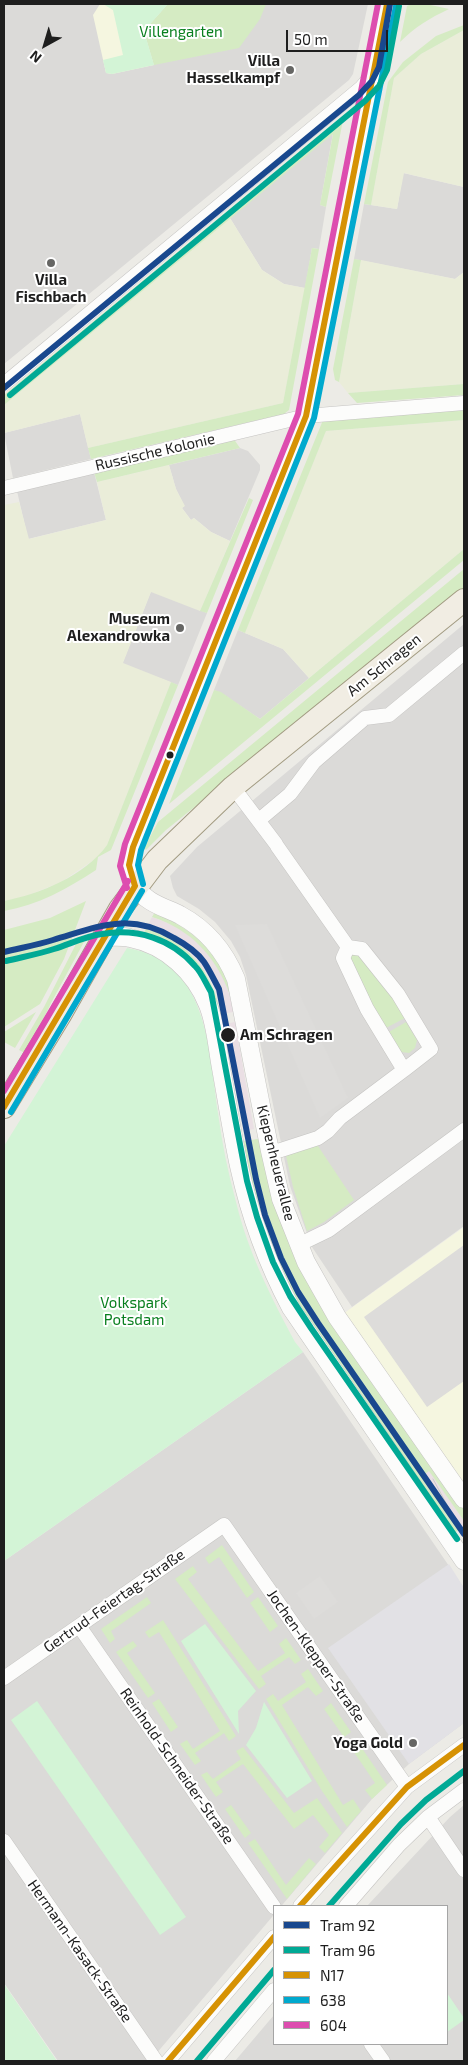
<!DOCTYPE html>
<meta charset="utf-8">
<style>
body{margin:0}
#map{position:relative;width:468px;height:2065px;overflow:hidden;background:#ecebe6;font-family:"Exo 2",sans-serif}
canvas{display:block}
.frame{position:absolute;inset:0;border:5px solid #1e1e1e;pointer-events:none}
.legend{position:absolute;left:273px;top:1905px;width:175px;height:140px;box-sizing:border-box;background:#fff;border:1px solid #a5a5a5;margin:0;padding:6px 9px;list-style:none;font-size:15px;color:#1e1e1e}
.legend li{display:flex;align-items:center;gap:10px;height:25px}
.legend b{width:25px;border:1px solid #a5a5a5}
.north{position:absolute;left:20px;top:20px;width:50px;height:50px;-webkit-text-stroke:4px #fff;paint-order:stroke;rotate:219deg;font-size:14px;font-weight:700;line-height:20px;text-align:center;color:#1e1e1e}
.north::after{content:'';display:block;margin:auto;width:18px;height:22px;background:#1e1e1e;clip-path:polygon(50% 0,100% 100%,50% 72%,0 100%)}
.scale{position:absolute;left:286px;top:30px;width:102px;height:22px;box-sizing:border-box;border:2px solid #1e1e1e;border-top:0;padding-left:6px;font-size:15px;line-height:18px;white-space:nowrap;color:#1e1e1e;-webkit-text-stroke:4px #fff;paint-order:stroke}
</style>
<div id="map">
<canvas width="468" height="2065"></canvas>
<div class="frame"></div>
<ul class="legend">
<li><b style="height:6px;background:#19488e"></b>Tram 92</li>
<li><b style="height:6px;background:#00a995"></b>Tram 96</li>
<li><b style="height:6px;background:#d69204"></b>N17</li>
<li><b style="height:6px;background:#00a9ce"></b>638</li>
<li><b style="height:6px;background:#dd4daf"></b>604</li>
</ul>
<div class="north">N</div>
<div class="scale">50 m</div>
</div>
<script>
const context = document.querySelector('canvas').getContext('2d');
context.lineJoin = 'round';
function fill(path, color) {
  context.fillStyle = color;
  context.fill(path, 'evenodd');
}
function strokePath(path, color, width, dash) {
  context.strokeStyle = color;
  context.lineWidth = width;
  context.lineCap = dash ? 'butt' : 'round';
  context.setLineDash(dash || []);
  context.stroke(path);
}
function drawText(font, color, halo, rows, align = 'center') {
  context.font = font + ' "Exo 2",sans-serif';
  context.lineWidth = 4;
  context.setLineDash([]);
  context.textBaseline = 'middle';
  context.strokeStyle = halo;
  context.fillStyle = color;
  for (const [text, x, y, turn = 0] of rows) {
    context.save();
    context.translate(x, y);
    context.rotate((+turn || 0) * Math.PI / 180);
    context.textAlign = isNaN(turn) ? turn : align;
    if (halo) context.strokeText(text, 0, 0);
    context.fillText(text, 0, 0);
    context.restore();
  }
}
const residential = new Path2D(`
 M4 4H368L353 74 349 80 4 364Z
 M333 133 320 205 326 207 319 249 312 248 305 288 284 284 262 270 230 218Z
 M403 173 464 187V272L455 279 354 259 364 204 397 209Z
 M80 414 91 459 13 478 4 433Z
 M240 448 248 451 260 465V470L230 541 211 532 194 518 191 520 182 508 184 506 176 489 169 465Z
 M94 472 106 520 28 539 17 491Z
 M151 591 207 613 178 685 122 664Z
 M464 624V1226L352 1307 312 1247 290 1186 246 975 240 957 231 941 215 922 199 909 177 896 173 888 170 876 197 847Z
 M238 630 283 649 309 678 260 719 221 693 214 690Z
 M303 1352 464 1588V1723L409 1764 372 1799 150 2061H58L4 1983V1561Z
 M464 1805V2061H235L274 2015V2044H447V1906H367L450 1817Z`);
const industrial = new Path2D(`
 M152 917 173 925 186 933 204 948 217 966 225 980 234 1012 221 1014 216 992 210 978 191 954 173 940 146 929Z
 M235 1022 254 1129 244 1131 225 1024Z
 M429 1470 464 1521V1537L422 1476Z`);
const education = new Path2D(`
 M100 4H168L144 31 154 65 112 74 106 73 93 15Z
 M464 1227V1483L343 1314Z`);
const farmland = new Path2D(`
 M464 30V187L404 173 397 209 371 205 394 78 421 54Z
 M230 218 262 270 284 284 305 288 283 403 88 448 80 414 4 433V405Z
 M361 260 455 279 464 272V384L348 393 339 382Z
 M464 420V549L309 678 283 649 245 633 326 431Z
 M169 465 176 489 185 506 182 508 191 520 194 518 211 532 230 541 200 611 151 592 123 663 171 682 107 845 98 857 61 882 24 897 4 901V810L6 800 4 799V505L19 502 29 539 106 520 97 482Z`);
const grass = new Path2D(`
 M168 4H266L260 19 239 48 154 65 144 31Z
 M411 4H426L449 9C430 18 415 27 400 42L407 6Z
 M464 25V30L421 54 394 78 371 205 364 204 388 82 403 62 436 36Z
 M344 115 326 207 320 205 333 134 4 405V395Z
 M312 248 319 249 289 410 284 414 91 459 88 448 283 403Z
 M354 259 361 260 339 382 335 380 333 369Z
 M464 384V395L357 403 348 393Z
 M464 408V420L326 431 245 633 238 630 323 420Z
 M233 438 240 448 97 482 94 472Z
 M249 498 253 500 207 613 200 611Z
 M464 549V560L169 804 214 690 221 692 260 719Z
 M464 569V590L166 830 146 850 144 848 158 822Z
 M171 682 178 685 111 850 98 857 96 870C67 889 38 905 4 911V901C39 894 85 876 107 845Z
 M86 901 64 959 40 1004 4 1027V930L50 918Z
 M155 912C184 926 213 945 227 976 230 981 230 989 230 995 216 957 192 930 152 917Z
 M146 929C188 940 212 972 221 1014L215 1015 214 1009 142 935Z
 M78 940H85L51 1003 27 1054 19 1050 44 1007Z
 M360 953 390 993 405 1018 384 1029 347 959 350 954Z
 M36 1012 15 1048 4 1042V1032Z
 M406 1022 417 1040 415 1048 409 1053 401 1052 387 1033Z
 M263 1138 279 1210 464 1508V1521L429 1471 422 1476 459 1530 454 1533 300 1310 270 1251 240 1142Z
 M316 1143 354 1200 324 1222 307 1231 293 1187 285 1151Z
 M222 1545 254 1592 247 1598 219 1557 209 1564 205 1558Z
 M193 1566 197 1572 188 1579 258 1671 285 1653 279 1644 286 1638 301 1660 295 1664 289 1657 261 1676 266 1684 259 1689 175 1579Z
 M147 1597 151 1603 111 1631 115 1639 110 1643 101 1629Z
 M258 1597 278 1626 270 1632 250 1603Z
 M163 1620 236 1736 229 1741 224 1733 220 1736 195 1753 201 1761 195 1765 180 1744 187 1740 193 1749 220 1731 159 1632 149 1638 145 1632Z
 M133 1641 137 1646 127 1653 155 1693 148 1698 116 1652Z
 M308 1669 323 1691 316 1696 308 1687 282 1705 343 1805 353 1799 361 1811 347 1827 322 1791 266 1699 273 1694 278 1701 306 1682 301 1674Z
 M159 1699 178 1727 171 1732 152 1703Z
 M331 1703 351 1732 344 1737 324 1709Z
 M355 1738 387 1785 372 1799 365 1790 375 1783 347 1742Z
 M243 1747 294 1813 317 1798 342 1833 325 1853 319 1847 329 1835 313 1815 294 1829 243 1764 216 1782 223 1792 216 1797 201 1775 207 1772 213 1779 241 1759 236 1751Z
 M231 1805 251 1833 245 1838 225 1809Z
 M255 1839 286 1885 309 1858 316 1864 287 1899 248 1843Z`);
const park = new Path2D(`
 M103 4H168L144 31 154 65 112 74 106 73 103 60 123 55 113 10Z
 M127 948C208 961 209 1049 218 1113 222 1143 228 1173 236 1202 248 1252 271 1297 295 1342L303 1352 4 1561V1146Z
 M205 1624 256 1691 238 1711 239 1734 181 1641Z
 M37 1701 186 1917 160 1935 11 1720Z
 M264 1702 312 1781 287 1798 246 1745 256 1728Z
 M4 1984 57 2061H4Z
 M447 1993 464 2018V2020L447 2032Z`);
const parking = new Path2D(`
 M267 924 348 1098 320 1118 235 925Z
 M464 1245V1381L427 1407 364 1317Z
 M320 1576 338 1602 314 1619 296 1593Z`);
const plaza = new Path2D(`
 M449 1564 464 1588V1723L409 1764 328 1648Z`);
const minor = new Path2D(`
 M4 384 361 88 372 75
 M4 488 306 416 464 403
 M233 787 276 844
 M259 820 290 794 314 762 365 718 389 715 464 653
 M277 846 348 947
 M135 886 129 865 133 847 306 416 387 4
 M348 947 362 949 398 994 431 1049 404 1070 367 1009 343 958Z
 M270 1151 281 1150 318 1138 328 1131 340 1118 404 1070
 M298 1245 329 1230 464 1130
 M79 1626 274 1907
 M4 1678 224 1525 407 1787
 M428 1817 464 1870
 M4 1841 156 2061
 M300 1906 407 1787 464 1745
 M346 1906 399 1845 428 1817 464 1790
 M371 2044 383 2061
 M168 2061 274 1937
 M214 2061 274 1990`);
const tertiary = new Path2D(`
 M135 886C146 903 164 907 180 915 206 929 225 952 236 979L270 1151 281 1199 306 1262 337 1317 464 1499
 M104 937C113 937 122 936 130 938 166 945 195 972 208 1005 216 1025 217 1047 221 1068 227 1101 232 1133 239 1166 250 1216 267 1263 291 1308L464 1561`);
const primary = new Path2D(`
 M4 1107 60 1015 120 909 157 860 233 787 464 600`);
const tram = new Path2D(`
 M433 1479 458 1525`);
const bus1 = new Path2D(`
 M135 886 129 865 133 847 306 416 387 4
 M4 1107 135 886
 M300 1906 407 1787 464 1745
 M168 2061 274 1937`);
const bus2 = new Path2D(`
 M143 884 138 865 141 850 314 418 396 6
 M11 1112 142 891`);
const bus3 = new Path2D(`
 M127 888 120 866 125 844 298 414 378 4
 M4 1091 128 881`);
const tram1 = new Path2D(`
 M4 388 359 95 372 81 379 67 390 4
 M4 952C20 948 37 945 53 940 98 927 129 911 174 938 185 944 197 952 204 962 210 971 214 980 219 989L256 1179 265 1215 281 1258 298 1292 318 1323 464 1534`);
const tram2 = new Path2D(`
 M10 395 365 101 379 86 387 70 399 6
 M6 961C22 957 39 954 54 949 70 944 86 936 102 934 137 928 172 939 195 966 202 973 206 984 211 992L247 1181 257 1217 273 1262 290 1296 311 1328 457 1539
 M329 1906 401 1824 426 1800 464 1771
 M197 2061 274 1970`);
const markers = [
 [290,70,5,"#666664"],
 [51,263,5,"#666664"],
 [180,628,5,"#666664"],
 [170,755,4.5,"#1e1e1e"],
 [228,1035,8,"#1e1e1e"],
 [413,1743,5,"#666664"]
];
const parkNames = [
 ["Villengarten",181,32],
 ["Volkspark",134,1303],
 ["Potsdam",134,1320]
];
const poiNames = [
 ["Villa",280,61],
 ["Hasselkampf",280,78],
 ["Villa",51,280,"center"],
 ["Fischbach",51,297,"center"],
 ["Museum",170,619],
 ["Alexandrowka",170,636],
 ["Yoga Gold",403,1743]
];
const streetNames = [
 ["Russische Kolonie",155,452,-13],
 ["Am Schragen",384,665,-39],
 ["Kiepenheuerallee",276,1163,76],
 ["Gertrud-Feiertag-Straße",114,1601,-35],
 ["Jochen-Klepper-Straße",316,1656,55],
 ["Reinhold-Schneider-Straße",177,1766,55],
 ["Hermann-Kasack-Straße",80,1951,55]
];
const stopNames = [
 ["Am Schragen",240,1035]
];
fill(residential, '#dbdad8');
fill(industrial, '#eadfe4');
fill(education, '#f5f6e0');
fill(farmland, '#eaedd9');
fill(grass, '#d5ebc3');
fill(park, '#d3f4d6');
fill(parking, '#dddcda');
fill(plaza, '#e2e1e5');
strokePath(minor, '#c5c4c2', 15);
strokePath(tertiary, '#c5c4c2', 19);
strokePath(primary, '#a29b82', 24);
strokePath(minor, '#fcfcfb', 14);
strokePath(tertiary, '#fcfcfb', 18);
strokePath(primary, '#f1ede3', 22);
strokePath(tram, '#cacac9', 1);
strokePath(bus1, '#d69204', 6);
strokePath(bus2, '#00a9ce', 6);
strokePath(bus3, '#dd4daf', 6);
strokePath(tram1, '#19488e', 6);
strokePath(tram2, '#00a995', 6);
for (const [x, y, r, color] of markers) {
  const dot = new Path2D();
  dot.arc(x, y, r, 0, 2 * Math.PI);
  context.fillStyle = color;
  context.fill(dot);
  strokePath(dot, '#fff', 2);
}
drawText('15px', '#087f1e', '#fff', parkNames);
drawText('bold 15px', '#1e1e1e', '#fff', poiNames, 'right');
drawText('15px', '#1e1e1e', '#fff', streetNames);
drawText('bold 15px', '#1e1e1e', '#fff', stopNames, 'left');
</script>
